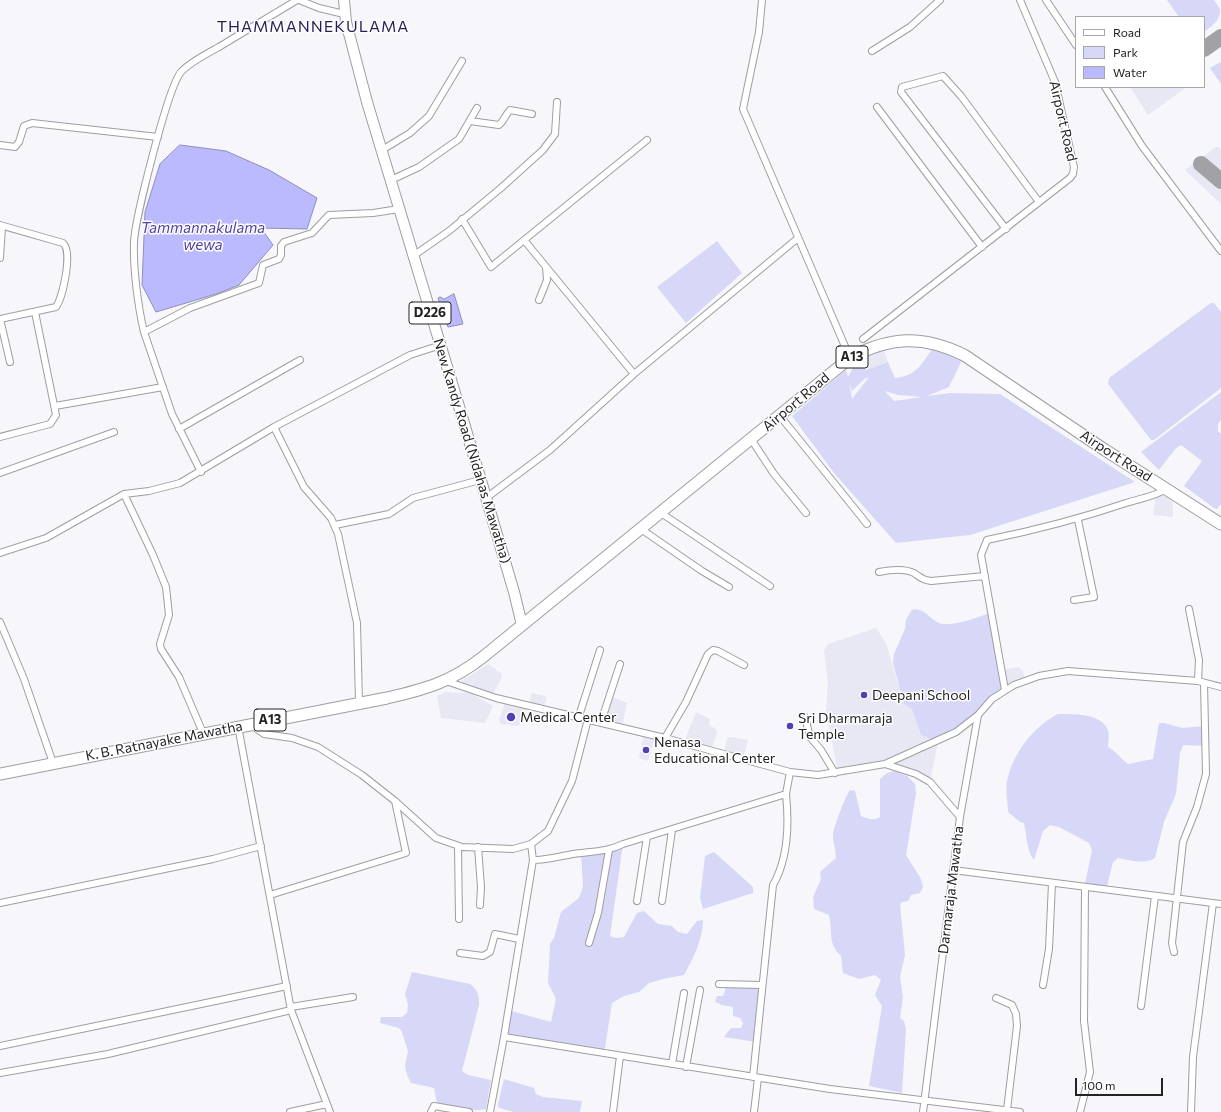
<!DOCTYPE html>
<style>
body{margin:0}
#map{position:relative;width:1221px;height:1112px;overflow:hidden;background:#f6f6fb;font-family:Commissioner,sans-serif}
canvas{display:block}
.legend{position:absolute;left:1075px;top:16px;width:130px;height:72px;box-sizing:border-box;background:#fff;border:1px solid #a7a7a8;margin:0;padding:5px 7px;list-style:none;font-size:12px;color:#232325}
.legend li{display:flex;align-items:center;gap:8px;height:20px}
.legend b{width:20px;border:1px solid #a7a7a8}
.scale{position:absolute;left:1075px;top:1078px;width:88px;height:18px;box-sizing:border-box;border:2px solid #232325;border-top:0;padding-left:5px;font-size:12px;line-height:14px;white-space:nowrap;color:#232325;-webkit-text-stroke:3px #fff;paint-order:stroke}
</style>
<div id="map">
<canvas width="1221" height="1112"></canvas>
<ul class="legend">
<li><b style="height:5px;background:#fff"></b>Road</li>
<li><b style="height:11px;background:#d7d7f7"></b>Park</li>
<li><b style="height:11px;background:#bbbaff"></b>Water</li>
</ul>
<div class="scale">100 m</div>
</div>
<script>
const context = document.querySelector('canvas').getContext('2d');
context.lineJoin = 'round';
function fill(path, color) {
  context.fillStyle = color;
  context.fill(path, 'evenodd');
}
function strokePath(path, color, width, dash) {
  context.strokeStyle = color;
  context.lineWidth = width;
  context.lineCap = dash ? 'butt' : 'round';
  context.setLineDash(dash || []);
  context.stroke(path);
}
function drawText(font, color, halo, rows, align = 'center') {
  context.font = font + ' Commissioner,sans-serif';
  context.lineWidth = 3;
  context.setLineDash([]);
  context.textBaseline = 'middle';
  context.strokeStyle = halo;
  context.fillStyle = color;
  for (const [text, x, y, turn = 0] of rows) {
    context.save();
    context.translate(x, y);
    context.rotate((+turn || 0) * Math.PI / 180);
    context.textAlign = isNaN(turn) ? turn : align;
    if (halo) context.strokeText(text, 0, 0);
    context.fillText(text, 0, 0);
    context.restore();
  }
}
const built = new Path2D(`
 M1130 87H1183L1184 89 1148 115Z
 M1217 146 1221 149V204L1185 170Z
 M883 348 888 362 869 369 860 359Z
 M1156 496H1172L1173 517 1153 515Z
 M876 628 886 643 904 704 912 709 921 735 938 742 930 782 885 764 838 772 826 712 828 685 824 650 828 644Z
 M488 664 502 674 500 681 493 694 459 683Z
 M1019 667 1023 671 1025 680 1005 690 1001 670Z
 M445 692 470 693 493 706 485 723 441 718 437 696Z
 M532 693 546 696V701L542 708 528 705 519 726 501 724 499 720 506 700 528 705Z
 M612 697 627 703 622 727 601 722Z
 M696 712 710 719 709 725 716 729 717 733 711 750 684 742Z
 M644 734 655 737 648 761 639 758Z
 M731 737 748 740 743 759 724 753 727 738Z`);
const green = new Path2D(`
 M1167 0H1214L1220 9C1220 21 1213 25 1204 32V17H1179Z
 M1221 62V84L1210 68Z
 M717 241 742 273 686 323 657 287Z
 M1211 303H1214L1221 312V388L1154 440H1151L1108 384 1109 378Z
 M933 348 962 360 949 387 927 396 951 393 1000 394 1135 482 970 535 896 543 834 473 792 416 846 370 848 377 853 368 862 366 866 370 888 362 895 378C917 376 921 364 933 348ZM869 377 852 399V398L849 383 852 391 864 379ZM885 391 898 395 922 397 894 401Z
 M1221 392V420L1218 424V431L1221 434V504L1217 509 1214 508 1184 486 1202 461 1181 445 1176 448 1159 470 1141 452Z
 M914 609C926 610 928 617 937 622 948 629 980 617 992 612L1005 690 978 715 938 742 921 735 912 709 904 704 893 663 894 654 905 629 906 620 911 611Z
 M1058 714C1072 714 1099 713 1107 728 1110 733 1108 742 1108 747 1117 752 1120 758 1128 764L1153 759 1159 723H1164L1182 728 1204 726 1205 746 1183 745 1180 753 1176 794 1164 822 1155 858C1145 865 1129 860 1118 858L1113 862 1107 886 1085 884 1092 850 1089 843 1059 827 1050 825 1043 831 1034 860C1026 850 1027 835 1024 823L1020 822 1008 812C1008 802 1005 790 1007 781 1013 753 1033 727 1058 714Z
 M894 771 907 776 915 784 916 793 906 855 921 879 923 887 920 893 911 895 908 901 902 902 900 904 905 955 900 977 903 997 900 1018 904 1021 906 1029 902 1093 869 1086 882 1006 875 995 881 980 875 975 859 979 843 973 841 956C827 943 833 931 829 915L814 909 813 897 821 879 820 872 836 858C836 850 833 843 833 835 834 826 845 797 850 790L855 791 861 816C867 819 875 821 880 817V779L887 773Z
 M623 844 610 936 616 938 624 937 637 913 644 911 658 924 672 926 678 932 687 934 697 921 703 920C703 939 693 959 684 975L663 979 649 983 639 992 624 996 612 1003 605 1048 602 1053 504 1039 508 1010 551 1022 556 999 548 983 550 944 554 938 561 912 579 898 583 887 581 853Z
 M714 852 753 887V893L703 909 700 898 705 856Z
 M412 972 470 984C478 990 479 995 479 1005L462 1071 468 1075 491 1080 486 1109C472 1112 450 1109 437 1103L434 1088 411 1083 407 1075 405 1066 408 1051 402 1032 399 1028 380 1023 381 1017H402L407 1013 408 1005 405 994Z
 M726 987 762 988 757 1042 724 1037 731 1028H741L743 1023 740 1018 733 1016V1007L722 1005 715 1002 717 996H723Z
 M504 1079 534 1088 536 1094 543 1097 582 1101 580 1112H514L499 1108 498 1105Z`);
const water = new Path2D(`
 M180 145 226 151 269 170 317 198 307 229 261 228 273 245 239 285 216 294 156 312 142 285 145 212 160 164Z
 M454 294 463 324 448 327 438 298 440 297 444 299Z`);
const taxiway = new Path2D(`
 M1204 49 1221 37
 M1201 164 1221 181`);
const street = new Path2D(`
 M299 0 319 8 344 14
 M762 0 759 32 743 109 850 358
 M1046 0 1076 45
 M872 51 910 27 940 0
 M1105 87 1142 146 1221 251
 M877 107 982 247
 M470 121 499 125C504 121 505 115 510 110L532 114
 M0 145 15 147 19 142 24 126 32 123 158 137
 M382 150 410 133 429 116 462 61
 M391 180 419 167 459 139 477 108
 M462 219 491 267 647 140
 M0 225 63 243C73 251 63 297 56 307L0 319
 M1006 229 901 92 902 87 943 76 961 96 1039 202
 M524 240 634 374
 M413 256 449 231 501 188 543 150 555 134 557 102
 M0 258 2 226
 M539 300 547 280 546 267
 M0 319 10 362
 M144 332 190 308 259 283 263 265 279 259 281 255V246L284 242 312 233 329 215 373 213 399 209
 M863 339 1070 178 1073 174 1074 167 1055 82 1020 0
 M55 406 163 387
 M780 416 867 524
 M274 427 304 487 331 518 338 534 357 623 359 703
 M179 429 300 360
 M0 437 50 424 56 415 35 312
 M751 439 774 474 806 513
 M201 472 172 414 144 332C138 307 133 268 134 242 135 219 168 87 181 72 190 62 206 54 219 47 245 31 271 16 297 0
 M0 473 114 432
 M124 494 153 555 166 587 169 615 160 644 161 649 179 677 203 733
 M486 498 550 450 634 374 798 238
 M661 513 770 586
 M335 525 389 514 413 498 480 480
 M641 529 702 571 729 587
 M0 553 46 538 124 494 149 491 180 483 274 427 410 355 441 345
 M879 572C889 570 904 568 914 573 920 577 922 580 931 581L985 576
 M1074 600 1094 597 1078 520
 M1189 609 1199 660 1198 681
 M0 622 24 679 53 763
 M446 681 496 698 665 738 790 772 818 775 885 764 916 774 930 782 960 817 923 1112
 M1005 690 981 555 987 540C1036 530 1079 519 1126 503 1141 498 1154 497 1166 489
 M579 716 600 650
 M805 717 810 737 821 750 835 773
 M601 722 620 664
 M250 724 264 734 292 738 318 747 362 775 395 801 436 838 462 847 513 849 531 844 548 831 572 781 588 719
 M238 726 291 1010 330 1112
 M665 738 686 702 708 654 713 650 718 651 744 665
 M885 764 956 732 978 715
 M960 817 978 715 992 699 1014 685 1039 676 1068 671 1198 681 1221 687
 M531 844 533 860 504 1037 830 1089 1020 1112
 M458 846 459 919
 M478 847 481 887 480 905
 M533 860C546 860 556 857 568 855 587 851 605 853 623 844L786 794 790 772
 M953 870 1221 904
 M270 895 406 853 395 801
 M637 901 647 837
 M662 901 672 830
 M0 903 213 859 261 846
 M589 943 598 913 609 850
 M1174 952 1172 943 1183 842 1197 807 1206 774 1204 683
 M460 953 483 956 490 952 495 934 519 939
 M719 984 762 985
 M1043 985 1049 949 1052 883
 M996 998 1012 1005 1016 1014 1017 1026 1007 1110
 M1141 1006 1155 896
 M291 1007 353 997
 M0 1046 287 986
 M672 1064 684 993
 M686 1067 700 990
 M0 1073 108 1054 291 1010
 M753 1077 773 885C788 859 789 823 786 794
 M290 1112 327 1104
 M431 1112 434 1106 469 1112
 M490 1112 504 1037
 M613 1112 620 1056
 M754 1112 758 1078
 M1080 1112 1090 1072 1084 1021 1085 887
 M1191 1112 1193 1057 1213 903`);
const primary = new Path2D(`
 M344 0 346 22 367 102 461 413 514 592 522 625`);
const highway = new Path2D(`
 M0 774 387 698C426 689 451 682 483 657L850 358C890 336 923 335 964 355L1105 450 1221 524`);
const markers = [
 [864,695,4,"#533eb6"],
 [511,717,5,"#533eb6"],
 [790,726,4,"#533eb6"],
 [646,750,4,"#533eb6"]
];
const shields = [
 [430,313,42],
 [852,357,32],
 [270,720,32]
];
const shieldNames = [
 ["D226",430,313],
 ["A13",852,357],
 ["A13",270,720]
];
const streetNames = [
 ["Airport Road",1063,121,77],
 ["Airport Road",796,402,-40],
 ["New Kandy Road (Nidahas Mawatha)",472,451,73],
 ["Airport Road",1116,456,33],
 ["K. B. Ratnayake Mawatha",164,741,-11],
 ["Darmaraja Mawatha",951,890,-83]
];
const poiNames = [
 ["Deepani School",872,695],
 ["Medical Center",520,717],
 ["Sri Dharmaraja",798,718],
 ["Temple",798,734],
 ["Nenasa",654,742],
 ["Educational Center",654,758]
];
const waterNames = [
 ["Tammannakulama",203,228],
 ["wewa",203,245]
];
const quarterNames = [
 ["THAMMANNEKULAMA",313,27]
];
fill(built, '#e8e8f4');
fill(green, '#d7d7f7');
fill(water, '#bbbaff');
strokePath(water, '#8d8dbe', 1);
strokePath(taxiway, '#a2a2a6', 16);
strokePath(street, '#9e9ea2', 8);
strokePath(primary, '#9e9ea2', 12);
strokePath(highway, '#9e9ea2', 13);
strokePath(street, '#fff', 6);
strokePath(primary, '#fff', 10);
strokePath(highway, '#fff', 11);
for (const [x, y, r, color] of markers) {
  const dot = new Path2D();
  dot.arc(x, y, r, 0, 2 * Math.PI);
  context.fillStyle = color;
  context.fill(dot);
  strokePath(dot, '#fff', 1.5);
}
for (const [x, y, w] of shields) {
  const box = new Path2D();
  box.roundRect(x - w / 2, y - 11, w, 22, 3);
  context.fillStyle = '#fff';
  context.fill(box);
  strokePath(box, '#232325', 1);
}
drawText('bold 13px', '#232325', null, shieldNames);
drawText('14px', '#232325', '#fff', streetNames);
drawText('14px', '#232325', '#fff', poiNames, 'left');
drawText('italic 15px', '#4f41a3', '#fff', waterNames);
context.letterSpacing = '1px';
drawText('16px', '#281f59', '#fff', quarterNames);
context.letterSpacing = '0px';
</script>
